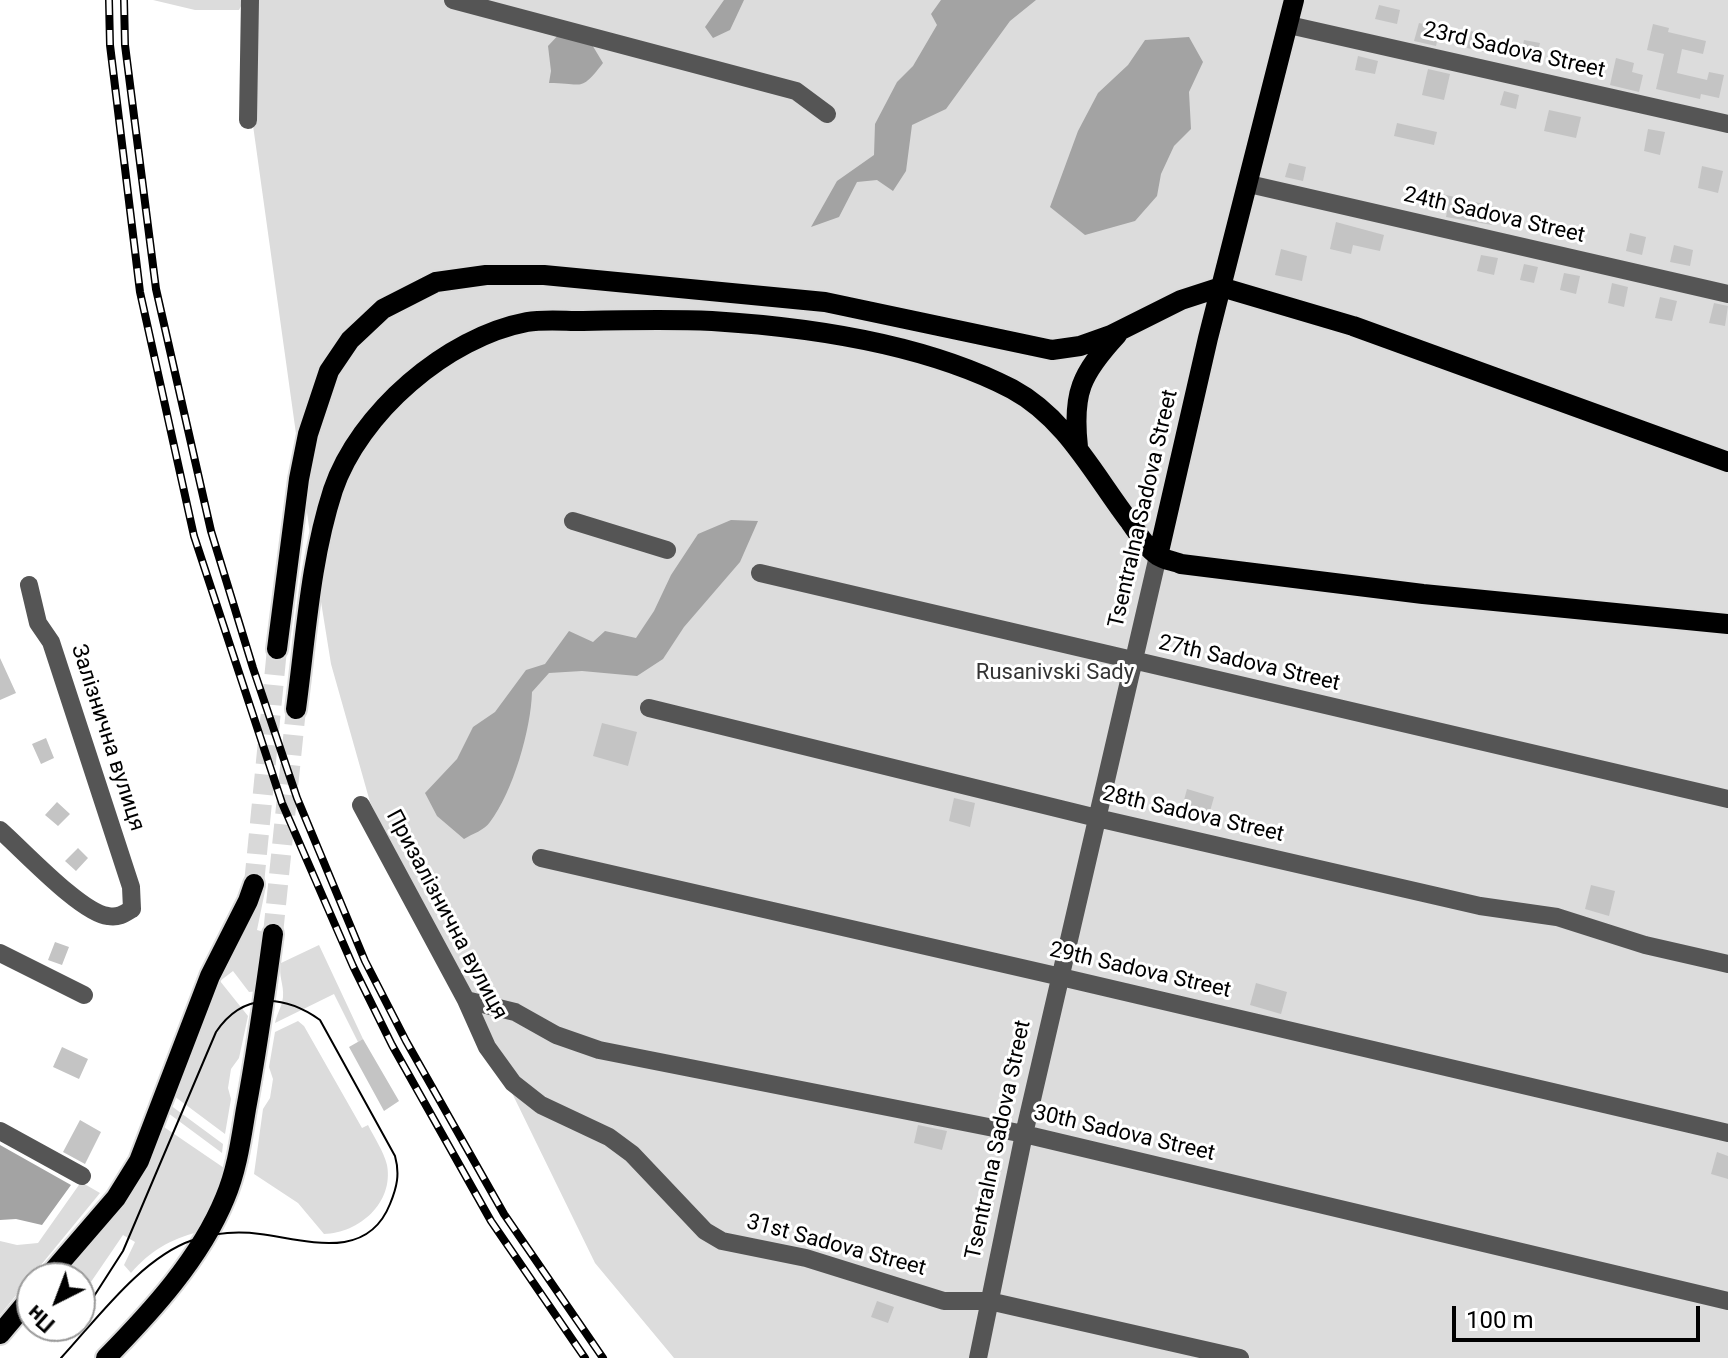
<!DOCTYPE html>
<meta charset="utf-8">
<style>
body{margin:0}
#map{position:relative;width:1728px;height:1358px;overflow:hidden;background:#fff;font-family:Roboto,sans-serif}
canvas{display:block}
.north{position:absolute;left:16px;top:1262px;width:80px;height:80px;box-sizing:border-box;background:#fff;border:2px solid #999;border-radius:50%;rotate:222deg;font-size:22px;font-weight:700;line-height:32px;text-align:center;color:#000}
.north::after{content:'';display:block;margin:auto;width:28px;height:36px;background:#000;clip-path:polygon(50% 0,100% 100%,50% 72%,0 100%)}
.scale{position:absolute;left:1452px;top:1306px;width:248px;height:36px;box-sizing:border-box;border:4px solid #000;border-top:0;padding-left:10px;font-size:24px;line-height:28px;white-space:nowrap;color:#000;-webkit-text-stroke:6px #fff;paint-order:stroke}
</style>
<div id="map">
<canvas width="1728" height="1358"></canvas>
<div class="north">Пн</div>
<div class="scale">100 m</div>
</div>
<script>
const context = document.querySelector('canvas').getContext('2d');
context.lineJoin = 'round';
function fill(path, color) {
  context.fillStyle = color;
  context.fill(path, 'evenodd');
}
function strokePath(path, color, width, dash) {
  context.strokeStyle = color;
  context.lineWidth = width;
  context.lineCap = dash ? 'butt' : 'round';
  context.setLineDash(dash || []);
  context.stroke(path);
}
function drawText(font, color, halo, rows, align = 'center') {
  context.font = font + ' Roboto,sans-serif';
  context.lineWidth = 6;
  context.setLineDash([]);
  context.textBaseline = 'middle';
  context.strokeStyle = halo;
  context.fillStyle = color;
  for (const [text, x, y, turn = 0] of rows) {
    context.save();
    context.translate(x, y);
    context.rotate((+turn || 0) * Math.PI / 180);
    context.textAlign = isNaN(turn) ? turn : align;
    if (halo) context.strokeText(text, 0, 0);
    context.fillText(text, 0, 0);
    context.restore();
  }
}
const green = new Path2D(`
 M153 0H244L239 10H195Z
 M250 0H1728V1358H674L595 1263 370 802 331 664 309 527 251 111Z
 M259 885 266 886 257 930 270 934 259 991 249 992 233 971 220 981 248 1016 239 1058 231 1069 228 1088 231 1099 225 1134 170 1093Z
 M319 945 363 1039 358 1042 334 994 275 1023C277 1013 282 1007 283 997 284 984 278 976 281 963Z
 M298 1021 304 1026 362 1128 368 1125C374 1137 384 1152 387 1165 394 1203 359 1233 324 1234L298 1203 254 1174 263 1109 270 1098 273 1079 269 1067 275 1032Z
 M166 1102 223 1144 222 1153 164 1110Z
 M161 1125 227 1170 199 1232C170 1239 150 1251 131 1273L124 1265 135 1242 123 1235 80 1298V1278H56Z
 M81 1182 100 1193 0 1315V1241L17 1245 38 1243Z`);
const water = new Path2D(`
 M724 0H744L730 30 713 38 705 27Z
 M941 0H1036L1010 21 946 109 912 125 906 171 893 191 877 180 857 182 839 217 811 227 837 181 874 155 875 124 897 82 913 66 937 25 931 14Z
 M564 29 591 43 603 63C580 93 583 83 549 83L551 71 548 46Z
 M1189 37 1203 62 1189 92 1191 129 1174 146 1161 174 1157 196 1135 221 1085 235 1050 207 1078 131 1098 93 1128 65 1145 40Z
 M731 520 758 521 740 562 684 627 663 659 637 676 582 671 549 673 532 692C531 729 513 792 490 822 485 830 472 834 464 839L437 816 425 793 457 759 473 727 495 712 526 670 545 664 569 631 593 642 605 631 636 638 654 611 671 575 698 534Z
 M0 1145 71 1185 42 1225 16 1219 0 1220Z`);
const building = new Path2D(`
 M1379 5 1400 10 1397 24 1375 19Z
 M1419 23 1440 28 1436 46 1414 41Z
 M1653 24 1669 28 1668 32 1706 41 1703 54 1682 49 1677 73 1707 80 1709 72 1724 75 1719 98 1701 94 1700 99 1656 89 1664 54 1647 50Z
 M1471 31 1488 35 1484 52 1467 48Z
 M1524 40 1540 43 1535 62 1520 59Z
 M1358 56 1378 61 1375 74 1355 70Z
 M1616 58 1634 63 1632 72 1643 75 1639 92 1610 85Z
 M1428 69 1450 74 1444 100 1422 95Z
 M1504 91 1519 95 1516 109 1500 105Z
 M1549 110 1581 117 1576 138 1544 131Z
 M1397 123 1437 132 1434 145 1394 136Z
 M1648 129 1665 132 1660 155 1644 151Z
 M1289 163 1306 167 1303 181 1285 177Z
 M1702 166 1723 171 1718 193 1698 188Z
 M1442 194 1496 207 1492 225 1446 217 1447 212 1438 210Z
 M1336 222 1384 235 1380 251 1353 245 1351 254 1330 249Z
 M1630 233 1646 237 1642 255 1626 251Z
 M1674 245 1693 250 1690 266 1670 262Z
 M1281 249 1307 256 1302 281 1275 275Z
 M1481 255 1498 258 1494 275 1477 271Z
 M1524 264 1538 267 1534 283 1520 280Z
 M1564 273 1580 276 1576 294 1560 290Z
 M1612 283 1628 287 1624 307 1608 303Z
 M1660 297 1677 301 1672 321 1655 318Z
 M1714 303 1728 306 1725 326 1709 323Z
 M0 658 16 693 0 700Z
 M602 723 637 732 628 766 593 756Z
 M46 738 54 758 41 764 32 744Z
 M1187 789 1214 797 1207 822 1180 815Z
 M954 798 975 803 970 827 949 821Z
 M57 802 70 814 58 826 45 815Z
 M78 848 88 858 76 871 65 861Z
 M1591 885 1615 891 1609 916 1585 909Z
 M55 942 69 947 62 965 48 960Z
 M1256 983 1287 992 1281 1014 1250 1005Z
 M363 1039 399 1101 384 1111 349 1047Z
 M62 1047 88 1059 79 1079 53 1067Z
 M80 1120 101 1132 85 1164 63 1152Z
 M918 1125 947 1131 942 1150 914 1143Z
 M1717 1152 1728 1156V1179L1711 1174Z
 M877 1301 894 1307 888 1323 871 1317Z`);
const majorTunnel = new Path2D(`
 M254 884 277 649
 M273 934 296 709`);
const minor = new Path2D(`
 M453 0 796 91 827 114
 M1289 25 1728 124
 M248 120 250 0
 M1249 184 1728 294
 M573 521 667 550
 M760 573 1728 799
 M649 708 1097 818 1480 906 1557 917 1645 945 1728 964
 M361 805 466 1000 487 1047 513 1083 541 1105 609 1137 632 1154 705 1231 722 1241 806 1258 944 1301H989L1240 1358
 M0 830C23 850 81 913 108 916 118 918 124 914 132 909L131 887 51 642 38 623 29 585
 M541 858 1048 974 1728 1133
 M0 953 84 995
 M466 1000 515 1012 556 1035 599 1050 1024 1134 1728 1301
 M0 1131 82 1176
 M978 1358 1024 1134 1158 556`);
const major = new Path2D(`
 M1078 447C1072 393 1081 374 1117 335
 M1158 556 1208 338 1294 0
 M277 649 299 479 308 434 329 371 350 340 383 309 436 282 486 275H544L825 302 1052 350 1080 346 1111 335 1181 300 1221 287 1353 326 1728 462
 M296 709C306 636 310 561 333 490 359 413 447 337 527 322 544 319 564 321 582 321 626 320 669 319 712 321 809 327 925 344 1012 389 1066 418 1094 475 1130 522 1138 533 1146 548 1157 555 1164 560 1174 561 1181 564L1423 594 1728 624
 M47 1278 116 1198 139 1161 210 976 248 901 254 884
 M0 1334 32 1296
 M106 1358C151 1312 200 1259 225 1198 237 1170 241 1139 246 1109 257 1051 265 993 273 934`);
const tram = new Path2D(`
 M61 1358C97 1319 142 1257 193 1240 214 1233 238 1231 260 1234 306 1240 367 1262 390 1204 397 1187 400 1174 395 1156L320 1020C283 994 243 992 216 1032L123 1251 80 1318`);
const rail = new Path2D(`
 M109 0 110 45 140 292 194 536 282 803 353 966 392 1045 491 1221 585 1358
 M124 0 125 45 156 289 211 531 253 668 297 798 365 961 406 1041 504 1214 603 1358`);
const streetNames = [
 ["23rd Sadova Street",1514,51,13],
 ["24th Sadova Street",1494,216,13],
 ["Tsentralna Sadova Street",1144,509,-77],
 ["27th Sadova Street",1249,664,13],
 ["Залізнична вулиця",107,738,72],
 ["28th Sadova Street",1193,815,13],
 ["Призалізнична вулиця",446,915,62],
 ["29th Sadova Street",1140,971,13],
 ["30th Sadova Street",1124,1134,13],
 ["Tsentralna Sadova Street",999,1140,-78],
 ["31st Sadova Street",836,1246,15]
];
const parkNames = [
 ["Rusanivski Sady",1055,673]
];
fill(green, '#dcdcdc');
fill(water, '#a3a3a3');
fill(building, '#c4c4c4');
strokePath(majorTunnel, '#d9d9d9', 20, [20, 10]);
strokePath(major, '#dbdbdb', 24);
strokePath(minor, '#555', 18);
strokePath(major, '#000', 20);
strokePath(tram, '#000', 2);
strokePath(rail, '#000', 8);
strokePath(rail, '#fff', 5, [15]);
drawText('22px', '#000', '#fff', streetNames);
drawText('22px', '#333', '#fff', parkNames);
</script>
